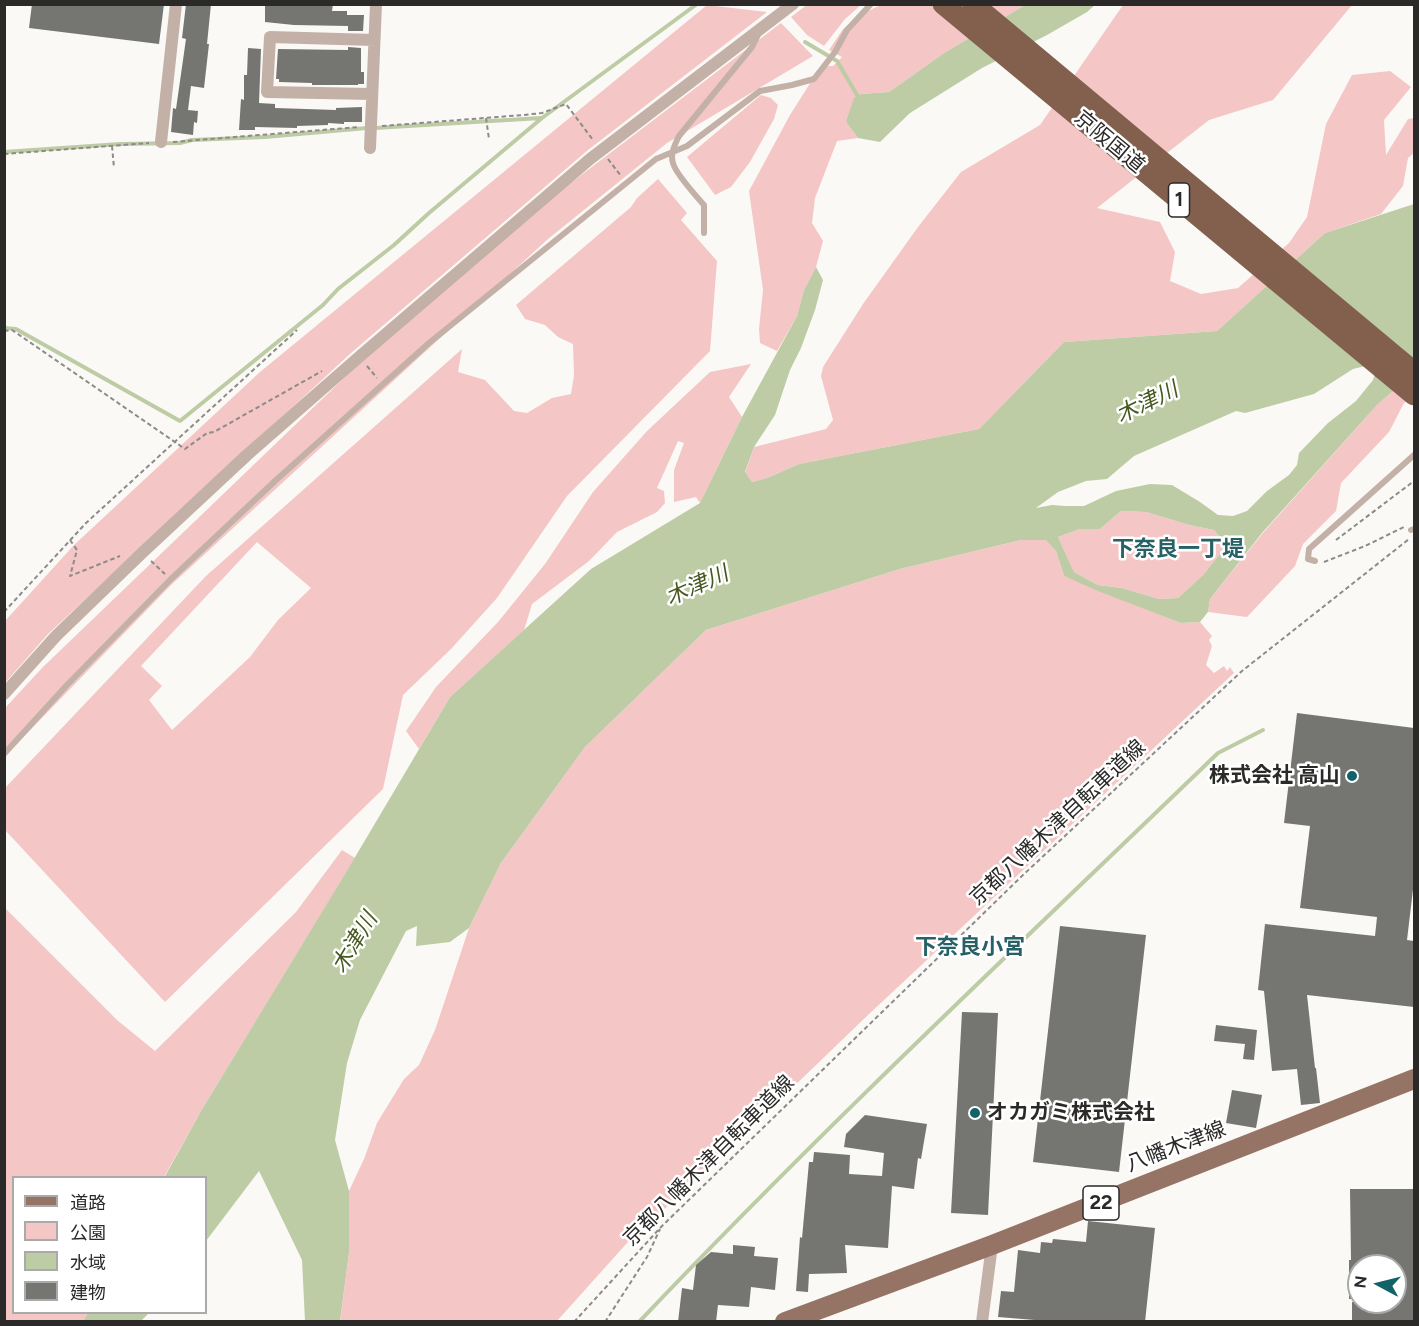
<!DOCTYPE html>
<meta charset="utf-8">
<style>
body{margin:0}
#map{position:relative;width:1419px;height:1326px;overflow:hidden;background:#fbf9f6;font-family:Figtree,"Noto Sans JP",sans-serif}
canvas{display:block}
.frame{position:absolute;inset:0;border:6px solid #2b2a29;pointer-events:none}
.legend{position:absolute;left:12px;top:1176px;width:195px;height:138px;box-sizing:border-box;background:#fff;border:2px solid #aaaaa9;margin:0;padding:8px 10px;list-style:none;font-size:18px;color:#2b2a29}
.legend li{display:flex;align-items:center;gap:12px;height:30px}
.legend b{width:30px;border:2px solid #aaaaa9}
.north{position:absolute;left:1347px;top:1254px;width:60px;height:60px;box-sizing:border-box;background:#fff;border:2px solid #aaaaa9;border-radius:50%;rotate:277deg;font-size:16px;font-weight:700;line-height:24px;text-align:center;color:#2b2a29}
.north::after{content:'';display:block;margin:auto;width:21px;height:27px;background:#126268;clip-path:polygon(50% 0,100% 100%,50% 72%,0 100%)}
</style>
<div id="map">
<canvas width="1419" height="1326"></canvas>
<div class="frame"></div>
<ul class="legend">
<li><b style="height:8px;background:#957466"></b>道路</li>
<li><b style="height:16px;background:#f4c6c5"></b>公園</li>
<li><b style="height:16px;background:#bdcca5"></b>水域</li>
<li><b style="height:16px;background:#757572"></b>建物</li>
</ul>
<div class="north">N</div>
</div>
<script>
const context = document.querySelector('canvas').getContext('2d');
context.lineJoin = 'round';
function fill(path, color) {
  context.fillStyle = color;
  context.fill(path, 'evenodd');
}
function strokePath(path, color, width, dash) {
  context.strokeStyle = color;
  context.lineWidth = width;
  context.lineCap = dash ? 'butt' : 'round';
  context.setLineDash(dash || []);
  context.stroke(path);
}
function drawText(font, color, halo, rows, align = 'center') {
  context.font = font + ' Figtree,"Noto Sans JP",sans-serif';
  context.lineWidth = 5;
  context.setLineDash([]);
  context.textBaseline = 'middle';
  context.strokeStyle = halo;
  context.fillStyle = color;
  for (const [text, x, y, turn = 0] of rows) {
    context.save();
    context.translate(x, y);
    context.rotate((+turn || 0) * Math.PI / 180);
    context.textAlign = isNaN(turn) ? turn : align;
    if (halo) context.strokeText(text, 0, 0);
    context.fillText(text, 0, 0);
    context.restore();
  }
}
const green = new Path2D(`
 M808 4H861V5L845 19 824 46 807 35 791 17Z
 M883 4 1025 5 944 53 889 92 861 94 846 122 858 138 837 141 815 198 812 223 823 241 816 267 804 290 797 316 777 351 760 343 759 329 763 290 749 191 790 115 821 66H833L842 57 829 50 843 29 868 11Z
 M707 5 767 12 588 150 351 353 48 634 5 683V621L74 545 260 372Z
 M1123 5H1352L1273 100 1209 120 1097 208 1160 222 1175 252 1170 281 1201 294 1238 288 1289 243 1307 217 1326 124 1352 75 1390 71 1411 87 1384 120 1386 155 1408 119 1414 118V153L1408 158 1403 186 1381 214 1325 233 1217 331 1064 342 979 429 799 464 767 478 752 482 745 473 754 447 826 429 833 420 821 376 823 367 863 304 918 227 961 172 1040 125Z
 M781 23 813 56 667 143 548 239 170 586 5 756V708L43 667 368 355 505 233Z
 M761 95 771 98 778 105 774 119 750 162 731 187 715 195 687 157Z
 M658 179 687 213 681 220 717 261 710 351 567 496 497 598 451 649 403 695 383 789 165 1002 5 830V788L206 576 462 349 458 372 485 380 514 411 527 413 552 398 571 394 574 375 573 344 558 337 545 325 525 319 516 305 631 207 637 198ZM257 542 311 588 278 620 250 657 172 730 149 700 162 686 141 666Z
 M751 364 729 397 742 417 700 503 696 497 674 502V470L684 443 678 441 657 488 664 491 665 503 657 512 617 532 589 561 532 604 524 630 450 697 419 749 406 731 436 687 498 622 545 564 593 492 647 431 710 372Z
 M1414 373V396L1404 403 1389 432 1341 483 1336 511 1303 544 1295 566 1247 617 1208 612 1210 599 1262 534 1377 405Z
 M1121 511 1146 512 1189 525 1214 530 1227 545 1203 575 1178 598 1159 599 1122 588 1098 585 1074 572 1058 537 1080 529H1100Z
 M1046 539 1056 551 1064 576 1181 623 1200 622 1212 636 1209 640 1212 646 1206 665 1214 673 1224 666 1227 671 1230 667 1234 673 868 1015 682 1194 636 1233 557 1321 340 1322 349 1253V1191L364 1159 377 1123 404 1079 419 1065 435 1030 469 928 501 863 585 747 706 630 900 569 1021 540Z
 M342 850 355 858 201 1111 164 1177 14 1178V1312L88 1313 83 1321H5L4 907 117 1020 155 1051 296 912Z`);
const water = new Path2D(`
 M1025 5H1095L1087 12 1047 35 982 68 910 113 880 142 858 138 846 122 854 98 861 94 889 92 944 53Z
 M1414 204V373L1377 405 1262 533 1210 599 1208 612 1200 622 1181 623 1098 591 1064 576 1056 551 1046 540H1021L900 569 706 630 585 747 501 863 469 928 450 942 416 946 417 926 406 931 360 1020 347 1063 335 1140 349 1191V1253L340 1321H305L302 1260 259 1171 206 1241V1178H164L201 1111 345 874 450 697 591 569 700 503 742 417 797 316 804 290 816 267 823 280 815 310 801 348 790 370 775 415 754 447 745 472 752 482 767 478 799 464 979 429 1064 342 1217 331 1325 233ZM1378 363 1373 380 1356 401 1328 423 1299 453 1297 465 1289 475 1267 491 1247 511 1233 516 1218 515 1200 502 1172 485 1150 484 1116 491 1084 506H1065L1052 505 1036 508 1058 492 1086 481 1107 479 1134 456 1236 411 1245 413 1314 394 1353 369ZM1121 511 1146 512 1189 525 1214 530 1227 545 1203 575 1178 598 1159 599 1122 588 1098 585 1074 572 1058 537 1080 529H1100Z
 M88 1313V1312L149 1313 141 1321H83Z`);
const stream = new Path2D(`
 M805 42 837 61 860 100
 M375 128 541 118
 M4 152 120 144 180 143 192 140 265 137 367 128
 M4 328 16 329 180 421 323 305 338 289 394 245 429 213 542 118 697 4
 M639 1322C825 1126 1023 941 1218 753L1263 730`);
const building = new Path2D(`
 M32 4H164L159 44 29 28Z
 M186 4H211L207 44H209L204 88 191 86 188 110 198 111 197 123 194 122 193 135 171 132 173 108 176 109 186 39 182 38Z
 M265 4H333L332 11H347V15H364L363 31H348V26L294 25 265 22Z
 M348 47 361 48V72H364V84H358V85H312V83L279 82V79H276L278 49 348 50Z
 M248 48 261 49 259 103 275 104V108L336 110V108L362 107V122H344V124L328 123V125L297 126V128L255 127V130H239L241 99 244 100V75H247Z
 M1297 713 1414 728V881L1407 940 1414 941V1007L1307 995 1315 1068H1316L1320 1103 1301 1105 1297 1069 1272 1071 1264 991 1258 990 1265 924 1375 936 1377 917 1300 908 1310 826 1284 823Z
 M1060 926 1146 935 1119 1172 1033 1162Z
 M962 1012 998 1013 988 1215 951 1213Z
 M1216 1025 1257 1030 1254 1060 1243 1059 1245 1044 1214 1041Z
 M1232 1090 1262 1095 1256 1128 1226 1123Z
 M865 1115 927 1124 921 1159 918 1158 914 1189 892 1186 888 1248 845 1245 847 1273 809 1274 808 1292 796 1291 800 1237 802 1238 809 1162H813L814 1152 850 1155 849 1174 882 1176 884 1153 844 1147 846 1134Z
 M1350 1189H1414V1322H1352V1302H1395V1266H1359V1299H1349V1260H1351Z
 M1088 1221 1155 1228 1145 1322H1059L998 1317 1001 1291 1014 1292 1018 1250 1040 1253 1041 1242 1052 1243 1053 1239 1086 1242Z
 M733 1245 755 1247 754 1256 778 1258 775 1290 751 1287 749 1307 718 1305 716 1322H678L682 1288 693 1290 696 1265 711 1252 733 1254Z`);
const path = new Path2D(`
 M486 118 489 139
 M382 126 523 115 542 113 566 104 593 140
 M173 142 359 127
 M112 146 114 168
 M4 154 149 143
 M608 159 621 176
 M4 331 12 330 185 449 207 433 214 432 322 371
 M367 366 377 378
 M70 540 77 550 70 576 120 556
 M1336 540 1414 481
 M151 561 165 574
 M1324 562 1365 546 1404 527
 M4 612 86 523 297 330
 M574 1322 661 1227 1023 875 1242 671 1409 539
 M605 1322 647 1257 660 1229`);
const lane = new Path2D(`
 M704 233V205C697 197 675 173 673 163 670 154 675 144 679 136L752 47 759 33
 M1411 530 1414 529
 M1315 561 1308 559 1309 549 1414 455
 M4 754 66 686 171 579 275 481 429 343 656 159 687 146 760 91 792 85 814 79 835 52 847 30 871 4`);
const street = new Path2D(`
 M372 94 267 92 270 37 374 40
 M161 142 176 4
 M370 148 376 4
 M4 694 56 636 142 553 247 455 359 357 590 159 793 4
 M982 1322 992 1245`);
const primary = new Path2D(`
 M785 1322 992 1245 1414 1079`);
const highway = new Path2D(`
 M943 4 1414 395
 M973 4 1414 372`);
const markers = [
 [1352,776,6,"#126268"],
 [975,1113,6,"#126268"]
];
const shields = [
 [1179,200,21],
 [1101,1203,36]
];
const shieldNames = [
 ["1",1179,200],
 ["22",1101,1203]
];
const streetNames = [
 ["京阪国道",1109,142,40],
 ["京都八幡木津自転車道線",1058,823,-43],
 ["八幡木津線",1176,1147,-21],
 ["京都八幡木津自転車道線",709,1161,-45]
];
const poiNames = [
 ["株式会社 高山",1340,776],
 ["オカガミ株式会社",987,1113,"left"]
];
const waterNames = [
 ["木津川",1147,403,-26],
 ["木津川",697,586,-24],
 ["木津川",355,943,-59]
];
const neighbourhoodNames = [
 ["下奈良一丁堤",1178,550],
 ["下奈良小宮",970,948]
];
fill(green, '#f4c6c5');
fill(water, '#bdcca5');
strokePath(stream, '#bdcca5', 4);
fill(building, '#757572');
strokePath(path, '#8c8b89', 2, [4.5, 3]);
strokePath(lane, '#c3b1a8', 6);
strokePath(street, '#c3b1a8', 12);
strokePath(primary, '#957466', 20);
strokePath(highway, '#835f4e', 21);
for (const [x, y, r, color] of markers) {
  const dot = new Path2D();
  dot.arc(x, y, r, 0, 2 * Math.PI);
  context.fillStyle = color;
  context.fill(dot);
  strokePath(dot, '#fff', 2);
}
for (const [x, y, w] of shields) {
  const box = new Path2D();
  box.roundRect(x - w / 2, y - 17, w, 34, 4.5);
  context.fillStyle = '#fff';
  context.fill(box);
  strokePath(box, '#2b2a29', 1.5);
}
drawText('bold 20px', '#2b2a29', null, shieldNames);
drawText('21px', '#2b2a29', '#fff', streetNames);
drawText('bold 21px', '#2b2a29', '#fff', poiNames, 'right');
drawText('italic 22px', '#46581f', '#fff', waterNames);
drawText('bold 22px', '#276166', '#fff', neighbourhoodNames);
</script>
